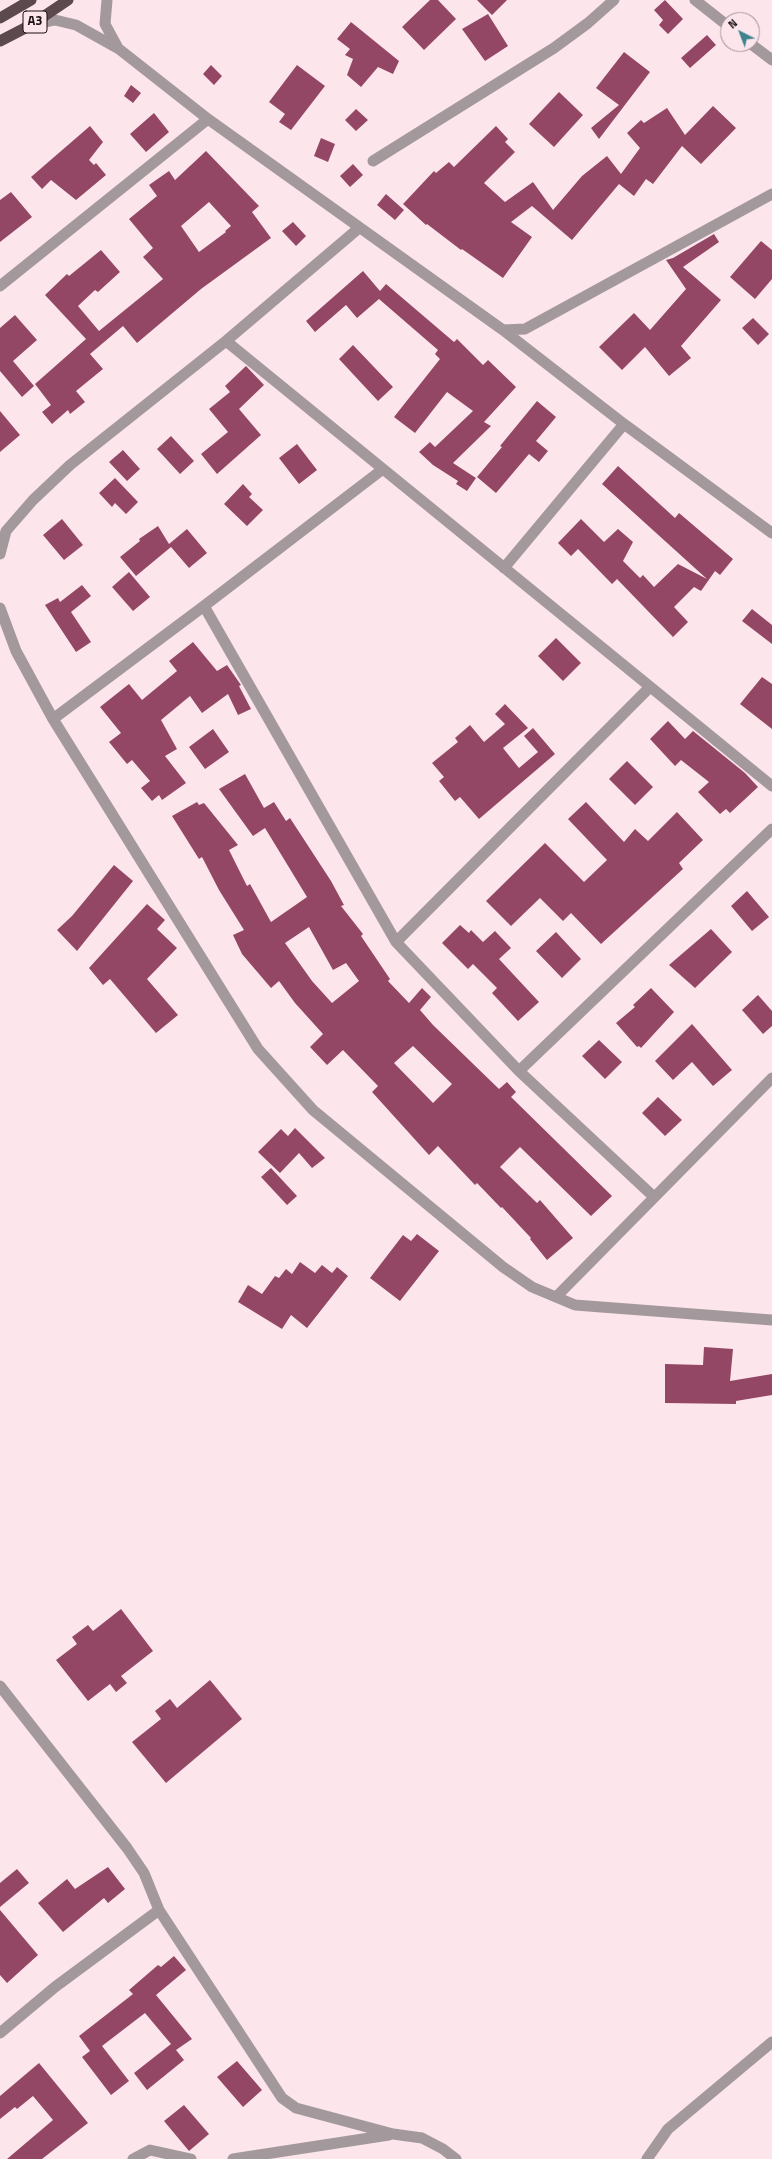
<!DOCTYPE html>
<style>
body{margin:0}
#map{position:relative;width:772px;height:2159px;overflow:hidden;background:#fde5ec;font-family:"Titillium Web",sans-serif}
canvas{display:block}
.north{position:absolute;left:720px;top:12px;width:40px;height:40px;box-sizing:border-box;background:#fde5ec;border:1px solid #a29096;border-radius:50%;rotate:318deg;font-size:11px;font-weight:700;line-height:16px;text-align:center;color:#191114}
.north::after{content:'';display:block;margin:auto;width:14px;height:18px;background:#3d848d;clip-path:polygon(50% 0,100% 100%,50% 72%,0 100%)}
</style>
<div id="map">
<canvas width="772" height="2159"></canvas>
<div class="north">N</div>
</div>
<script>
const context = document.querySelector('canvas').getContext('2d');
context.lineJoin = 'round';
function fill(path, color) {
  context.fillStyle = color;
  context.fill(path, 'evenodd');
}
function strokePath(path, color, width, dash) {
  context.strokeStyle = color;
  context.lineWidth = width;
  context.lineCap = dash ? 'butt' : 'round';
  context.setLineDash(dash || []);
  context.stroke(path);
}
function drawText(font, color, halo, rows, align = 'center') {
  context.font = font + ' "Titillium Web",sans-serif';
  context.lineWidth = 4;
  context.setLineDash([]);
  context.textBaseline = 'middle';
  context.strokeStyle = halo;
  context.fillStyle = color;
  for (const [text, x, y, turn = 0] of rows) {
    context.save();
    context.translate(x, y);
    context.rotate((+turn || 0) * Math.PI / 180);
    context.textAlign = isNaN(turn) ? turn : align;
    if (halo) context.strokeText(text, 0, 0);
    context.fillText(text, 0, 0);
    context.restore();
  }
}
const building = new Path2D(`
 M430 0H438L456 19 424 50 402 27Z
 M477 0H507L492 15Z
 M665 0 683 19 668 34 659 25 663 20 654 10Z
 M488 14 508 46 485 61 462 29Z
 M351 22 399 61 393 74 378 67 361 87 347 75 353 59 345 55 350 49 337 39Z
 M707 35 716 45 690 68 681 58Z
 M624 52 650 72 599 139 591 128 619 105 596 88Z
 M211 65 222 76 214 85 203 74Z
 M297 65 325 86 291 130 279 122 285 114 269 102Z
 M131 85 141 93 133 103 124 96Z
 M559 92 583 115 554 147 529 124Z
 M713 106 736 128 701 164 682 146 653 184 646 179 634 196 619 184 572 240 532 206 511 222 532 237 503 278 462 249 461 250 427 224 426 225 403 204 434 171 436 173 449 162 454 167 496 126 508 139 505 142 515 152 484 183 505 202 533 182 553 210 582 176 607 156 621 174 640 148 627 133 641 120 644 123 667 108 685 135Z
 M356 109 368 120 356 131 345 120Z
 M154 113 169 132 146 152 130 134Z
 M90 126 103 142 89 160 94 165 96 163 106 175 76 200 51 180 42 189 31 177Z
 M321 138 335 144 328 162 314 156Z
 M206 151 259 206 252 212 271 238 201 289 137 343 123 326 90 354 103 369 76 391 85 402 70 414 68 410 52 424 42 412 51 405 35 384 86 339 45 295 67 274 69 276 101 250 120 272 98 292 95 290 78 306 99 331 163 279 143 257 153 248 129 219 157 196 149 185 169 171 175 180ZM209 202 231 226 225 231 226 232 199 252 181 226Z
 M353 164 363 175 350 187 340 176Z
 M11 192 32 217 0 242V200Z
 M386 194 404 210 395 220 377 205Z
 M293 222 306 236 296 246 282 231Z
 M714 234 719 242 683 267 721 300 681 346 691 358 669 376 645 347 622 370 599 347 634 313 650 330 686 289 666 260 673 258Z
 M761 241 772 250V279L755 299 730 277Z
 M363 271 380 291 386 284 454 342 457 339 483 365 488 360 516 387 484 422 491 426 453 463 476 478 467 491 456 484 458 481 433 465 419 452 430 442 435 447 473 411 447 392 415 433 394 417 440 359 435 354 438 350 379 299 357 318 346 305 315 332 306 321Z
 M15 315 37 340 13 361 34 386 22 397 0 371V328Z
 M753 318 769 334 758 345 742 328Z
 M353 345 393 387 378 401 339 359Z
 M246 366 264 385 239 409 261 435 217 474 201 454 228 432 209 409 230 392 225 386Z
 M537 401 556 417 536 441 548 451 539 462 529 454 496 493 477 477 502 447 500 446Z
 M0 411 20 435 0 452Z
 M171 436 194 461 180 474 157 449Z
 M297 444 317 470 299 484 279 458Z
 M123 450 140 469 127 481 109 462Z
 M618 466 675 518 679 513 733 559 720 575 715 571 701 591 694 587 674 607 688 622 673 637 617 579 612 584 578 549 571 556 558 543 581 519 604 542 618 529 633 542 623 561 640 578 643 575 654 587 678 564 707 579 602 484Z
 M115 478 138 502 126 514 115 503 112 507 99 493Z
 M243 484 252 494 249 497 263 510 247 526 224 504Z
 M62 519 83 545 64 560 43 535Z
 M158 526 169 544 187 529 207 553 189 568 171 547 136 576 120 557 140 541 139 539Z
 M129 572 150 597 133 611 112 587Z
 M82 585 91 596 71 612 91 642 76 652 45 605 58 598 60 602Z
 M752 609 772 625V644L742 621Z
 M556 638 581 663 563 681 538 656Z
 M193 642 217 671 227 665 241 685 239 686 251 709 238 715 228 694 202 713 190 696 161 720 177 749 165 756 186 783 162 800 159 795 152 801 141 788 150 781 132 760 127 764 109 742 121 733 100 707 129 684 142 700 177 671 169 661Z
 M762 677 772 684V729L740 704Z
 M505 704 528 728 503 748 519 768 538 752 524 736 533 728 555 754 479 819 460 797 455 801 439 781 444 777 432 763 458 742 455 738 470 725 484 742 505 724 495 714Z
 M668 721 685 739 693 731 745 773 758 787 730 813 726 809 720 814 698 792 709 782 681 760 675 766 650 739Z
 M213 729 229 752 205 769 189 747Z
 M627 761 653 787 635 805 609 779Z
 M245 774 264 808 274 802 286 821 290 818 331 881 344 905 341 906 363 934 361 936 390 979 388 981 409 1003 422 988 431 997 420 1010 433 1025 499 1089 507 1082 516 1092 511 1097 612 1196 591 1216 520 1147 500 1167 537 1203 540 1200 573 1238 547 1260 530 1239 531 1238 502 1207 501 1208 477 1183 475 1185 438 1146 429 1155 372 1092 378 1086 343 1050 327 1065 310 1047 323 1034 295 1003 279 981 271 988 242 954 233 935 244 930 219 890 202 857 199 859 172 816 197 802 199 805 204 803 238 845 229 850 247 886 250 884 271 922 307 897 265 828 253 836 219 789ZM309 927 333 970 346 963 359 981 332 1003 312 981 285 943ZM413 1046 452 1084 433 1103 394 1063Z
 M586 802 624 842 635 829 648 841 677 812 703 840 679 863 683 869 601 944 571 913 563 921 540 898 511 926 486 901 545 843 584 882 607 860 568 819Z
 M114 865 133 881 77 951 57 930 72 916Z
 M747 891 769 917 752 931 731 906Z
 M147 904 165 920 157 929 177 948 147 979 178 1015 156 1033 110 979 103 985 89 968Z
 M460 925 469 933 471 930 483 942 495 931 511 948 499 959 539 1002 518 1021 492 993 497 988 473 964 468 969 442 943Z
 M711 929 732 952 695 988 669 965Z
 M556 932 581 959 562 978 536 951Z
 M651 988 674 1012 641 1048 639 1046 637 1047 616 1023 635 1007 633 1005Z
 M758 995 772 1011V1026L763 1034 742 1010Z
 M692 1024 732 1070 713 1086 692 1062 673 1080 655 1061Z
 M599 1040 622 1062 605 1079 582 1056Z
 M658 1097 682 1120 665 1136 642 1113Z
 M295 1128 325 1158 312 1168 299 1153 280 1173 258 1152 281 1129 288 1136Z
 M271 1168 297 1196 287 1205 261 1177Z
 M417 1234 439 1251 400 1301 370 1278 403 1235 411 1241Z
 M300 1262 315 1273 322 1265 332 1273 337 1267 348 1276 307 1328 291 1315 282 1329 238 1302 248 1285 262 1294 275 1276 279 1278 286 1269 292 1274Z
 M704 1347 733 1349 730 1381 772 1374V1395L736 1401V1404L665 1403V1364L703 1365Z
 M121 1609 153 1651 121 1676 127 1683 116 1692 110 1684 88 1701 56 1660 77 1644 72 1637 88 1625 93 1631Z
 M210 1680 242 1719 166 1783 132 1742 161 1719 155 1711 170 1699 177 1708Z
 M108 1867 125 1889 108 1903 104 1898 63 1932 38 1903 67 1879 75 1889Z
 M17 1869 29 1883 0 1907V1883Z
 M0 1910 38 1955 7 1983 0 1975Z
 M174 1956 186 1970 156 1995 192 2039 176 2050 184 2060 147 2090 134 2073 171 2044 145 2013 102 2046 129 2081 111 2095 82 2057 90 2051 79 2036 133 1994 129 1990 158 1965 161 1967Z
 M237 2061 262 2090 243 2107 217 2077Z
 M39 2063 88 2123 42 2159H7L53 2120 33 2096 17 2109 15 2107 0 2119V2096Z
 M184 2105 209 2134 189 2151 164 2121Z`);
const minor = new Path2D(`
 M107 0 105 24 118 48
 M695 0 728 26
 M32 25 55 20 76 25 119 49 208 119 503 330 624 424 772 533
 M751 44 772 60
 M373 161 554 48 588 23 614 0
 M0 286 208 119
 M503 330 525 329 772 194
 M226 341 772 786
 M0 554 6 531 33 500 70 465 226 341 359 228
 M504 568 624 424
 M204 606 396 942 519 1071 654 1197
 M0 608 16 651 53 719 258 1049 313 1110 503 1267 532 1287 575 1305 772 1320
 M53 719 204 606 383 469
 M396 942 650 687
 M519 1071 772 829
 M556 1297 772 1078
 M0 1686 127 1848 144 1873 159 1910 282 2098 296 2108 393 2134 422 2138 443 2149 456 2159
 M0 2033 55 1987 159 1910
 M133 2159 150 2150 191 2159
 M233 2159 389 2135
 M647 2159 668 2129 772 2042`);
const trunk = new Path2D(`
 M0 18 31 0
 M0 41 31 25 68 0`);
const shields = [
 [35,22,24]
];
const shieldNames = [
 ["A3",35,22]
];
fill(building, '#944765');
strokePath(minor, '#a3999c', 11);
strokePath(trunk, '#5b494e', 11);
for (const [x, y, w] of shields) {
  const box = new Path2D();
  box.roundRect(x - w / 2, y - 11, w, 22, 3);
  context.fillStyle = '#fde5ec';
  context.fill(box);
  strokePath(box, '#191114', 1);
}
drawText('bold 13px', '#191114', null, shieldNames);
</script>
